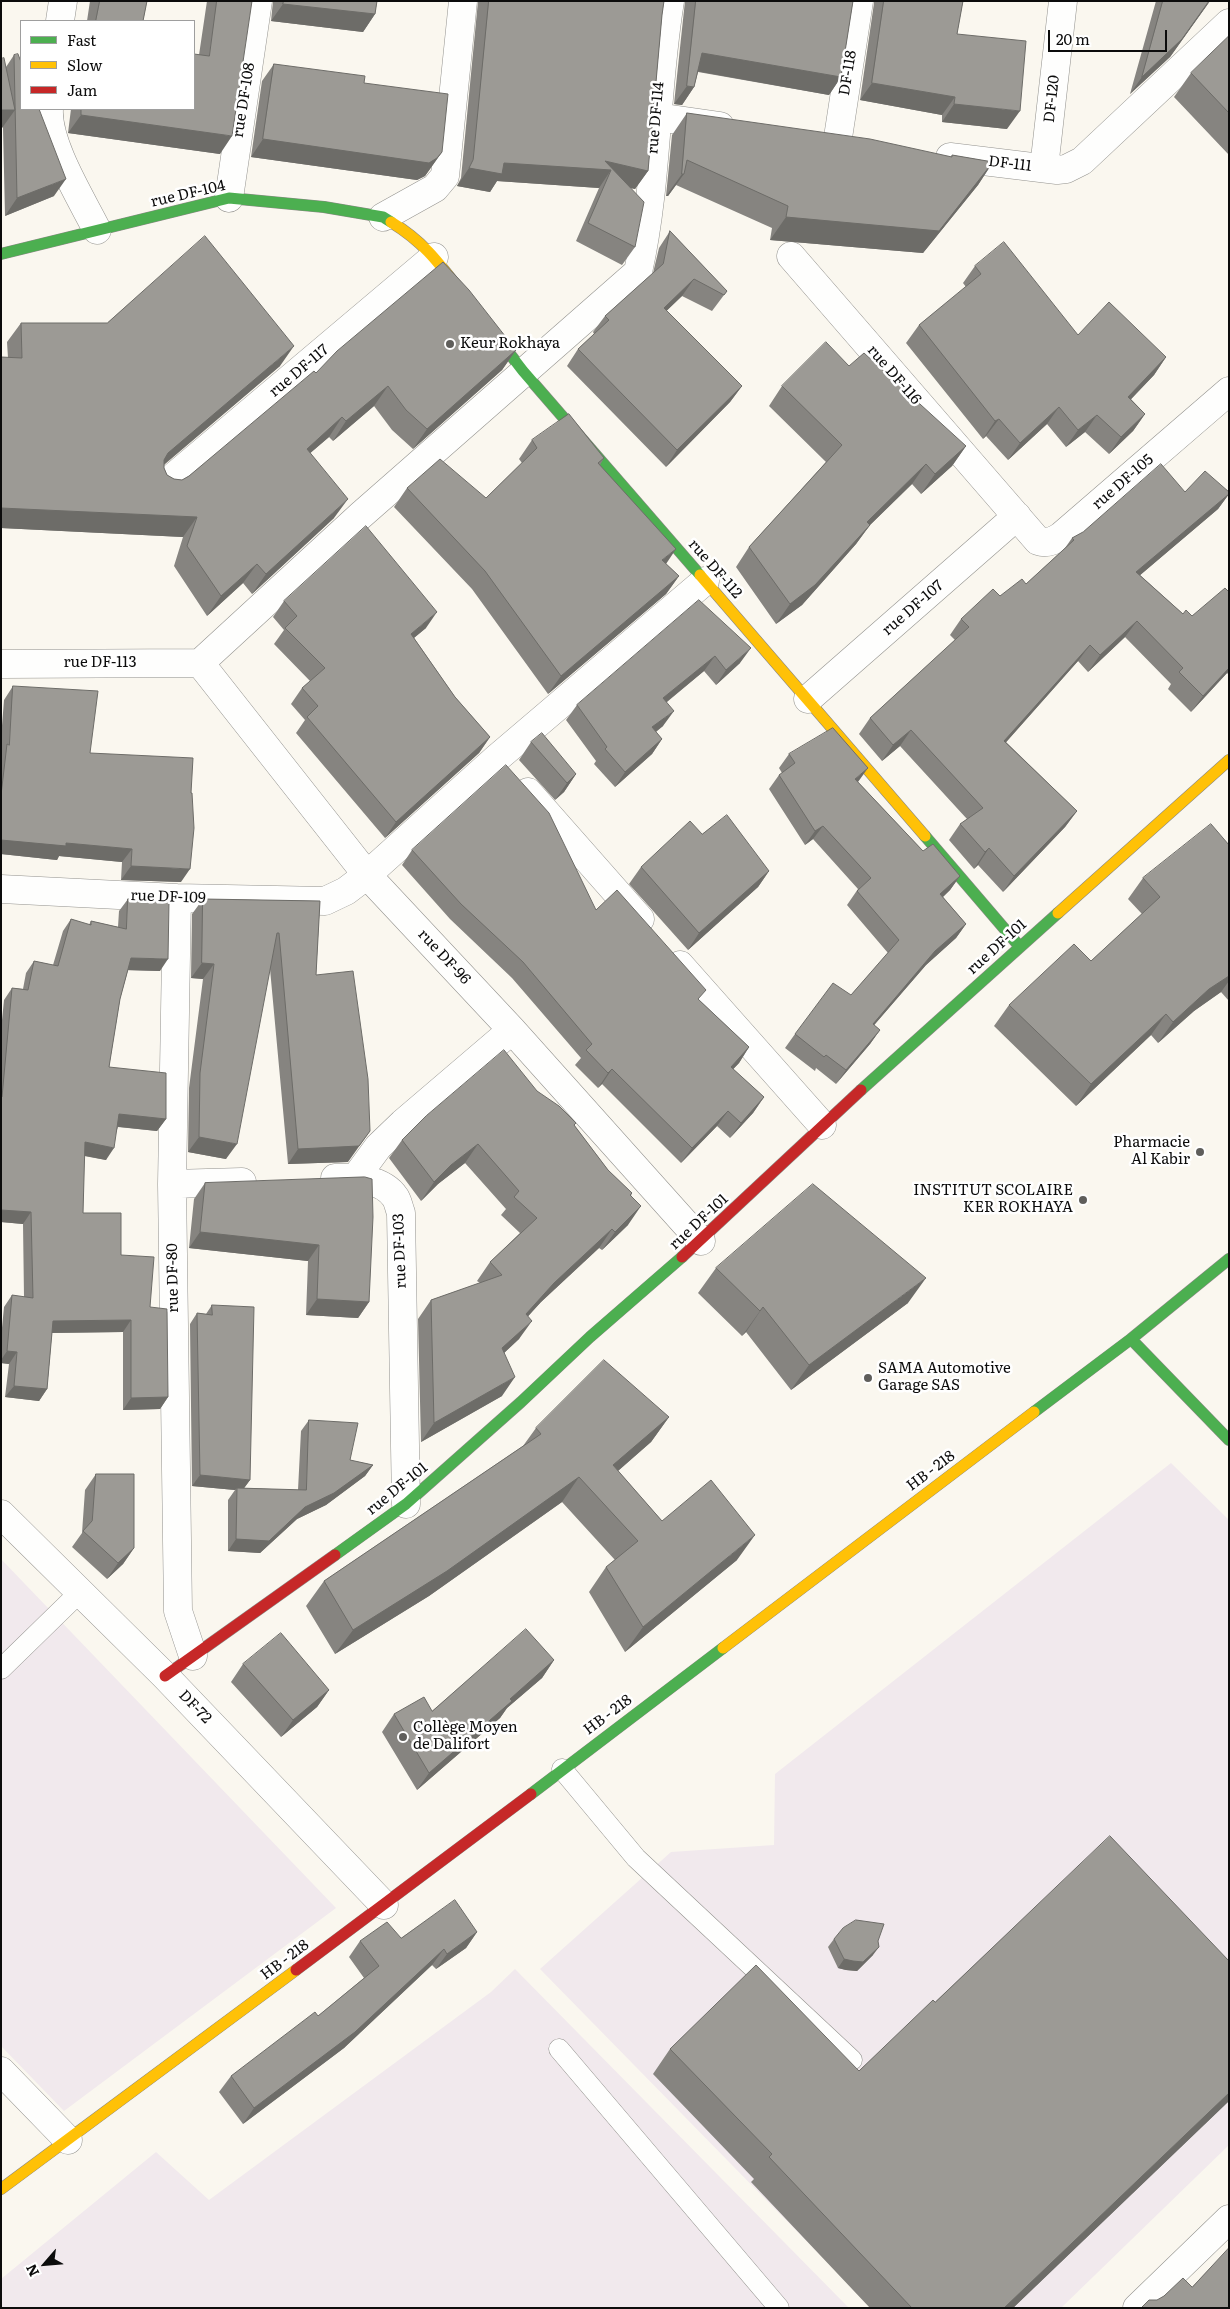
<!DOCTYPE html>
<meta charset="utf-8">
<style>
body{margin:0}
#map{position:relative;width:1230px;height:2309px;overflow:hidden;background:#faf7ef;font-family:Literata,serif}
canvas{display:block}
.frame{position:absolute;inset:0;border:2px solid #0c0c0c;pointer-events:none}
.legend{position:absolute;left:20px;top:20px;width:175px;height:90px;box-sizing:border-box;background:#fff;border:1px solid #9e9e9e;margin:0;padding:6px 9px;list-style:none;font-size:15px;color:#0c0c0c}
.legend li{display:flex;align-items:center;gap:10px;height:25px}
.legend b{width:25px;border:1px solid #9e9e9e}
.north{position:absolute;left:20px;top:2239px;width:50px;height:50px;-webkit-text-stroke:4px #fff;paint-order:stroke;rotate:243deg;font-size:14px;font-weight:700;line-height:20px;text-align:center;color:#0c0c0c}
.north::after{content:'';display:block;margin:auto;width:18px;height:22px;background:#0c0c0c;clip-path:polygon(50% 0,100% 100%,50% 72%,0 100%)}
.scale{position:absolute;left:1048px;top:30px;width:119px;height:22px;box-sizing:border-box;border:2px solid #0c0c0c;border-top:0;padding-left:6px;font-size:15px;line-height:18px;white-space:nowrap;color:#0c0c0c;-webkit-text-stroke:4px #fff;paint-order:stroke}
</style>
<div id="map">
<canvas width="1230" height="2309"></canvas>
<div class="frame"></div>
<ul class="legend">
<li><b style="height:6px;background:#4caf50"></b>Fast</li>
<li><b style="height:6px;background:#ffc107"></b>Slow</li>
<li><b style="height:6px;background:#c62828"></b>Jam</li>
</ul>
<div class="north">N</div>
<div class="scale">20 m</div>
</div>
<script>
const context = document.querySelector('canvas').getContext('2d');
context.lineJoin = 'round';
function fill(path, color) {
  context.fillStyle = color;
  context.fill(path, 'evenodd');
}
function strokePath(path, color, width, dash) {
  context.strokeStyle = color;
  context.lineWidth = width;
  context.lineCap = dash ? 'butt' : 'round';
  context.setLineDash(dash || []);
  context.stroke(path);
}
function drawText(font, color, halo, rows, align = 'center') {
  context.font = font + ' Literata,serif';
  context.lineWidth = 5;
  context.setLineDash([]);
  context.textBaseline = 'middle';
  context.strokeStyle = halo;
  context.fillStyle = color;
  for (const [text, x, y, turn = 0] of rows) {
    context.save();
    context.translate(x, y);
    context.rotate((+turn || 0) * Math.PI / 180);
    context.textAlign = isNaN(turn) ? turn : align;
    if (halo) context.strokeText(text, 0, 0);
    context.fillText(text, 0, 0);
    context.restore();
  }
}
const industrial = new Path2D(`
 M1171 1463 1229 1520V2145L1061 2308H872L540 1969 671 1852 774 1845 775 1774Z
 M1 1559 336 1908 64 2111 1 2046Z
 M515 1969 849 2308H1V2279L156 2152 209 2200 491 1992Z`);
const lane = new Path2D(`
 M1 1669 80 1592
 M562 1769 636 1858 852 2060
 M559 2049 779 2308`);
const street = new Path2D(`
 M60 21 63 1
 M49 109C47 144 81 198 97 230
 M657 117 720 126
 M837 144 859 1
 M950 157 1057 170 1066 169 1082 161 1229 23
 M1044 168 1063 1
 M229 198 258 1
 M383 217 435 188 445 176 463 1
 M791 256 1038 541C1047 544 1054 541 1061 536L1229 391
 M165 484 434 257
 M200 663 361 515 638 272C658 183 655 91 670 1
 M200 663 367 875 512 1030 701 1241
 M1 664 200 663
 M808 699 1017 516
 M528 792 640 919
 M1 889 177 898 325 901 346 891 367 875 497 758 705 581
 M177 898 172 1184 178 1611 193 1656
 M680 965 822 1125
 M356 1177 378 1147 403 1123 512 1030
 M335 1178C354 1177 383 1179 395 1197 398 1201 399 1208 401 1213L406 1504
 M172 1184 242 1182
 M1 1514 165 1676 384 1905
 M1 2071 68 2140
 M1137 2308 1229 2219`);
const fast = new Path2D(`
 M1 254 229 198 324 207 383 217 391 222
 M489 327 523 371 700 575
 M925 836 1020 947
 M861 1090 1058 913
 M1131 1339 1229 1440
 M1034 1412 1131 1339 1229 1259
 M335 1555 406 1504 521 1402 590 1337 682 1257
 M531 1794 723 1648`);
const slow = new Path2D(`
 M391 222C424 242 439 263 462 293
 M700 575 925 836
 M1058 913 1229 760
 M723 1648 1034 1412
 M1 2189 296 1970`);
const jam = new Path2D(`
 M682 1257 861 1090
 M165 1676 335 1555
 M296 1970 531 1794`);
const wall = new Path2D(`
 M90 1H147L143 21H87Z
 M207 1H252L220 154 68 133 71 109H194L199 55Z
 M273 1H377L375 14 363 32 271 21Z
 M478 1H664L662 15 648 171 635 189 630 188 635 247 622 265 576 241 599 188 497 181 490 192 457 186 461 178Z
 M685 1H853L841 77 829 95 698 72 694 87 682 105 674 104Z
 M874 1H963L957 34 1007 129 942 122V115L860 100 874 3Z
 M1156 1H1210L1170 57 1130 94Z
 M1229 36V155L1174 97 1191 73Z
 M14 55 54 196 5 216 3 127 1 128V59L6 67Z
 M274 64 364 83 442 152 425 176 417 180 251 157 262 81Z
 M687 113 951 157 952 155 993 162 978 185 923 253 770 240 772 228 676 185 668 196H666L672 135Z
 M670 231 727 291 712 311 682 296 666 311 742 386 730 402 666 467 567 366 578 349 594 334 593 332 605 316 653 273 659 248Z
 M975 266 1078 335 1166 357 1154 375 1131 399 1145 414 1133 431 1109 454 1085 432 1066 447 1047 424 1008 460 986 436 983 439 906 343 919 325 966 287 963 283Z
 M21 323 280 366 164 465V468L167 475 174 479 182 480 189 476 316 373 516 350 502 370 413 449 392 430 374 406 333 441 329 437 310 453 334 518 252 594 243 583 207 616 174 566 183 537 1 528V357L8 358 7 342Z
 M849 366 966 446 952 466 921 494 912 484 870 525 856 544 802 605 776 624 736 567 749 547 826 462 769 406 782 386Z
 M532 440 604 458 600 465 666 564 679 576 666 594 548 694 472 589 394 507 407 488 486 498 522 463 519 459Z
 M1185 492H1229V494L1218 509 1140 575 1183 614 1192 616 1229 592V675L1227 673 1191 712 1168 689 1171 684 1125 637 1088 672 1078 661 1006 742 1077 811 1065 827 1003 892 978 865 974 869 949 840 960 824 967 819 900 746 882 761 859 734 870 718 955 640 950 635 961 619 1000 596 1026 584 1065 548 1072 538Z
 M699 600 740 663 716 685 704 671 667 702 663 726 656 732 662 739 652 754 615 787 594 764 596 761 566 720 577 705Z
 M284 601 426 628 414 638 455 697 490 737 479 753 385 838 296 733 305 720 291 704 302 688 310 681 274 644 284 630 273 617Z
 M13 686 90 753 181 882 121 880 122 862 59 856 57 860 1 854V738L4 700Z
 M531 742 576 774 564 792 555 800 519 760Z
 M789 754 858 782 923 851 960 876 950 890 943 897 966 924 956 938 926 965 874 1025 880 1030 870 1044 836 1084 816 1068 815 1071 785 1048 795 1034 851 995 888 953 847 905 858 889 813 839 805 845 769 789 779 775 782 773 779 768Z
 M702 834 769 871 758 887 688 950 629 884 641 867Z
 M1229 845V1001L1221 992 1194 1011 1158 1043 1151 1035 1076 1106 994 1026 1009 1005 1091 961 1142 914 1128 899 1143 878Z
 M412 850 596 910 699 1000 749 1047 739 1063 733 1069 764 1097 753 1113 730 1138 717 1126 681 1163 602 1084 598 1088 575 1065 581 1058 512 978 450 919 402 865Z
 M128 899 160 971 128 970 120 999 109 1067 166 1119 157 1131 118 1127 106 1160 84 1156 83 1213 121 1255 150 1307 168 1397 160 1409 123 1410V1332L52 1333 47 1389 39 1401 5 1397 9 1364 1 1363V1338L4 1307 12 1295 24 1297 23 1224 1 1222V1030L4 1000 12 988 23 989 26 973 34 961 53 965 63 931 71 919 89 925 91 921 118 927 119 911Z
 M203 899 320 901 316 975 348 1162 288 1164 270 969 226 1159 188 1152 189 1088 203 979 191 978 192 914Z
 M537 1091 574 1125 608 1170 632 1193 631 1196 628 1225 602 1250 599 1248 541 1302 528 1316 519 1339 504 1353 502 1396 421 1442 418 1319 431 1300 480 1283 477 1281 490 1262 520 1233 501 1215 506 1209 465 1163 438 1184 421 1201 389 1158 402 1140Z
 M365 1177 369 1302 358 1318 306 1315 308 1261 189 1248 194 1199 205 1183Z
 M716 1268 908 1303 791 1390 746 1332 742 1336 698 1293Z
 M212 1305 250 1480 244 1488 298 1490 301 1431 309 1420 350 1460 373 1465 365 1476 326 1505 297 1519 260 1553 228 1551V1500L235 1490 192 1486 190 1324 197 1313 206 1314Z
 M669 1417 651 1442 618 1471 662 1521 737 1560 625 1652 589 1592 606 1567 615 1560 562 1502 429 1596 335 1654 306 1606 324 1581 523 1446 536 1428Z
 M96 1474 134 1548 123 1564 107 1579 72 1547 82 1533 85 1490Z
 M554 1660 542 1678 507 1708 500 1718 417 1790 382 1732 394 1714 432 1711Z
 M243 1664 329 1690 317 1707 281 1737 231 1682Z
 M477 1932 466 1948 436 1969 432 1965 344 2048 243 2124 219 2092 231 2076 318 2016 364 1978 349 1957 360 1941Z
 M834 1939 873 1955 857 1971 846 1970 838 1968 828 1947Z
 M1229 1961V2101L1013 2308H870L751 2182 754 2179 653 2074 670 2049 859 2071 935 2002Z`);
const shadedWall = new Path2D(`
 M1210 1 1170 57 1130 94 1142 77Z
 M283 4 375 14 363 32 271 21Z
 M702 53 841 77 829 95 690 70Z
 M872 83 955 97 942 115 860 100Z
 M687 86 694 87 682 105 674 104Z
 M954 104 1020 111 1007 129 942 122Z
 M1 110H15L2 128H1Z
 M81 115 232 136 220 154 68 133Z
 M263 139 442 152 425 176 417 180 251 157Z
 M605 161 648 171 635 189 606 182 611 170 599 188 497 181 490 192 457 186 469 168 504 163Z
 M993 162 978 185 923 253 770 240 786 217Z
 M682 174H684L668 196H666Z
 M66 179 54 196 5 216 17 198Z
 M694 279 682 296 652 325 664 308Z
 M294 346 280 366 155 472 168 453Z
 M516 350 502 370 413 449 427 429Z
 M1166 357 1154 375 1116 415 1128 397Z
 M388 386 374 406 333 441 346 421Z
 M742 386 730 402 666 467 677 450Z
 M1059 407 1047 424 1008 460 1020 443Z
 M1145 414 1133 431 1109 454 1121 437Z
 M1097 415 1085 432 1066 447 1078 430Z
 M342 417 329 437 293 468 307 449Z
 M999 419 986 436 983 439 995 421Z
 M966 446 952 466 921 494 935 474Z
 M926 464 912 484 870 525 856 544 802 605 776 624 790 604 867 522Z
 M1229 494 1218 509 1125 588 1136 572Z
 M348 499 334 518 252 594 266 574Z
 M1 508 197 517 183 537 1 528Z
 M676 549 664 567 662 560Z
 M257 564 243 583 207 616 221 596Z
 M679 576 666 594 548 694 561 676Z
 M437 612 426 628 399 650 411 634Z
 M1137 621 1125 637 1088 672 1100 655Z
 M1090 645 1078 661 993 757 1004 741Z
 M751 648 740 663 716 685 726 670Z
 M715 656 704 671 653 713 663 698Z
 M1229 668V671L1227 673 1191 712 1203 696Z
 M674 711 663 726 642 742 652 727Z
 M911 730 900 746 882 761 893 745Z
 M490 737 479 753 385 838 396 822Z
 M662 739 652 754 615 787 625 772Z
 M868 768 858 782 845 793 855 779Z
 M576 774 564 792 555 800 567 783Z
 M1077 811 1065 827 1003 892 1014 876Z
 M823 826 813 839 805 845 815 831Z
 M1 840 66 843 132 849 122 862 59 856 57 860 1 854Z
 M989 848 978 865 974 869 985 852Z
 M131 866 190 869 181 882 121 880Z
 M769 871 758 887 688 950 699 933Z
 M960 876 950 890 931 908 940 894Z
 M966 924 956 938 926 965 863 1038 873 1024 935 951Z
 M131 958 168 959 160 971 123 970Z
 M202 963 214 964 203 979 191 978Z
 M1229 976V981L1221 992 1194 1011 1158 1043 1173 1022 1209 989Z
 M1166 1014 1151 1035 1076 1106 1091 1084Z
 M880 1030 870 1044 836 1084 846 1070Z
 M749 1047 739 1063 721 1082 731 1067Z
 M612 1069 602 1084 598 1088 608 1073Z
 M764 1097 753 1113 730 1138 741 1123Z
 M728 1111 717 1126 681 1163 692 1148Z
 M119 1114 166 1119 157 1131 111 1126Z
 M370 1131 348 1162 288 1164 298 1149Z
 M199 1137 237 1144 226 1159 188 1152Z
 M85 1142 114 1148 106 1160 76 1154Z
 M478 1144 465 1163 438 1184 421 1201 434 1182 451 1165Z
 M641 1206 628 1225 602 1250 615 1232Z
 M1 1210 31 1212 23 1224 1 1222Z
 M612 1229 599 1248 541 1302 513 1333 526 1314 554 1283Z
 M200 1232 319 1245 308 1261 189 1248Z
 M926 1278 908 1303 791 1390 809 1365Z
 M317 1299 369 1302 358 1318 306 1315Z
 M763 1307 746 1332 742 1336 760 1311Z
 M131 1320 123 1332 44 1333 53 1321Z
 M532 1321 519 1339 489 1367 502 1348Z
 M7 1351 17 1352 9 1364 1 1363V1360Z
 M515 1377 502 1396 421 1442 434 1423Z
 M14 1386 47 1389 39 1401 5 1397Z
 M168 1397 160 1409 123 1410 131 1398Z
 M669 1417 651 1442 596 1490 613 1465Z
 M373 1465 365 1476 326 1505 297 1519 260 1553 228 1551 236 1539 305 1507Z
 M200 1475 250 1480 242 1491 237 1488 235 1490 192 1486Z
 M579 1477 562 1502 429 1596 335 1654 353 1630Z
 M755 1535 737 1560 625 1652 643 1627Z
 M134 1548 123 1564 107 1579 118 1563Z
 M554 1660 542 1678 507 1708 500 1718 417 1790 429 1773 510 1699Z
 M329 1690 317 1707 281 1737 293 1720Z
 M477 1932 466 1948 436 1969 447 1954Z
 M879 1947 873 1955 857 1971 846 1970 838 1968 844 1959Z
 M444 1949 432 1965 344 2048 243 2124 254 2108Z
 M1229 2093V2101L1013 2308H1004Z`);
const building = new Path2D(`
 M100 1H147L143 21H96Z
 M217 1H252L232 136 81 115V109H194V54L209 56Z
 M284 1H377L375 14 283 4Z
 M489 1H664L662 15 648 171 605 161 644 202 635 247 588 223 611 170 504 163 502 174 469 168 473 160Z
 M696 1H853L841 77 702 53 694 87 687 86Z
 M884 1H963L957 34 1026 41 1020 111 954 104 955 97 872 83Z
 M1163 1H1209L1182 39 1142 77Z
 M1229 36V113L1191 73Z
 M18 54 21 62V109H39L66 179 17 198 14 55Z
 M4 58 15 110H1V59Z
 M274 64 365 76 364 83 448 94 442 152 437 158 429 163 263 139Z
 M687 113 870 139 952 157V155L993 162 939 231 786 217 788 206 687 160 684 174H682Z
 M670 231 727 291 724 295 694 279 664 308 742 386 677 450 578 349 609 320 605 316 663 264Z
 M205 236 294 346 168 453 164 460V468L167 475 174 479 182 480 189 476 314 371 316 373 337 351 443 262 469 290 516 350 427 429 406 410 388 386 346 421 342 417 307 449 348 499 266 574 257 564 221 596 187 546 197 517 1 508V357L22 358 21 323H107Z
 M1004 242 1078 335 1109 302 1166 357 1128 397 1145 414 1121 437 1097 415 1078 430 1059 407 1020 443 999 419 995 421 919 325 981 274 975 266Z
 M826 342 849 366 864 353 966 446 935 474 926 464 867 522 870 525 815 585 790 604 749 547 842 445 782 386Z
 M569 414 604 458 598 463 676 549 662 560 679 576 561 676 485 571 407 488 440 459 486 498 537 448 532 440Z
 M1161 464 1185 492 1205 471 1229 492V494L1136 572 1183 614 1186 610 1192 616 1225 588 1229 592V668L1203 696 1179 672 1183 668 1137 621 1100 655 1090 645 1004 741 1077 811 1014 876 989 848 985 852 960 824 983 808 911 730 893 745 870 718 969 627 961 619 993 589 1000 596 1022 579 1026 584 1074 540 1072 538 1083 532Z
 M366 526 437 612 411 634 455 697 490 737 396 822 307 717 318 706 302 688 325 668 285 628 297 616 284 601Z
 M699 600 751 648 726 670 715 656 663 698 674 711 652 727 662 739 625 772 605 749 607 747 577 705Z
 M13 686 98 691 90 753 193 758 191 793H192L194 828 190 869 131 866 132 849 66 843V846L1 840V795L7 744 9 745Z
 M833 728 868 768 855 779 923 851 933 844 960 876 940 894 966 924 935 951 873 1024 880 1030 846 1070 826 1055 824 1057 795 1034 833 983 851 995 899 940 857 891 871 878 823 826 815 831 779 775 795 763 789 754Z
 M542 733 576 774 567 783 531 742Z
 M506 765 549 813 596 910 617 890 706 990 698 999 749 1047 731 1067 764 1097 741 1123 728 1111 692 1148 612 1069 608 1073 586 1050 592 1044 523 962 461 904 412 850Z
 M727 815 769 871 699 933 641 867 690 821 702 834Z
 M1211 824 1229 845V976L1209 989 1173 1022 1166 1014 1091 1084 1009 1005 1074 944 1091 961 1160 897 1143 878Z
 M128 899 169 901 168 959 131 958 120 999 109 1067 166 1073V1119L119 1114 114 1148 85 1142 83 1213H121V1255L154 1257 150 1307 167 1309 168 1397 131 1398V1320L53 1321 47 1389 14 1386 17 1352 7 1351 12 1295 33 1298 31 1212 1 1210V1097H2L12 988 28 990 34 961 58 966 71 919 91 925V921L126 929Z
 M203 899 320 901 316 975 353 971 368 1079 370 1131 359 1146 298 1149 279 933H277L237 1144 199 1137 200 1073 214 964 202 963Z
 M504 1050 537 1091 559 1106 576 1123 574 1125 608 1170 632 1193 630 1195 641 1206 615 1232 612 1229 554 1283 526 1314 532 1321 502 1348 515 1377 434 1423 431 1300 502 1275 490 1262 537 1218 514 1197 519 1191 478 1144 451 1165 434 1182 402 1140 426 1116Z
 M365 1177 372 1179 373 1217 369 1302 317 1299 319 1245 200 1232 205 1183Z
 M813 1184 926 1278 809 1365 763 1307 760 1311 716 1268Z
 M212 1305 254 1307 250 1480 200 1475 197 1313 212 1315Z
 M604 1360 669 1417 613 1465 662 1521 711 1480 755 1535 643 1627 606 1567 638 1541 579 1477 447 1571 353 1630 324 1581 541 1434 536 1428Z
 M309 1420 358 1423 350 1460 373 1465 334 1493 305 1507 269 1541 236 1539 237 1488 306 1490Z
 M96 1474H134V1548L118 1563 83 1531 92 1521Z
 M526 1629 554 1660 510 1699 512 1701 429 1773 394 1714 424 1697 432 1711Z
 M281 1633 329 1690 293 1720 243 1664Z
 M1110 1836 1229 1961V2093L1004 2308H912L769 2157 772 2154 670 2049 756 1965 859 2071 933 2000 935 2002Z
 M455 1900 477 1932 447 1954 444 1949 355 2032 254 2108 231 2076 315 2012 318 2016 379 1966 360 1941 387 1922 401 1938Z
 M856 1920 884 1924 878 1941 879 1947 863 1962 853 1961 844 1959 834 1939 843 1928Z
 M1229 2248V2308H1141L1149 2300H1157L1164 2296 1183 2278 1192 2287Z`);
const markers = [
 [450,344,5,"#5f5e5b"],
 [1200,1152,5,"#5f5e5b"],
 [1083,1200,5,"#5f5e5b"],
 [868,1378,5,"#5f5e5b"],
 [403,1737,5,"#5f5e5b"]
];
const streetNames = [
 ["DF-118",848,73,-81],
 ["DF-120",1052,99,-84],
 ["rue DF-108",244,100,-81],
 ["rue DF-114",656,118,-85],
 ["DF-111",1010,164,7],
 ["rue DF-104",188,194,-13],
 ["rue DF-117",299,371,-40],
 ["rue DF-116",894,375,49],
 ["rue DF-105",1123,482,-41],
 ["rue DF-112",715,569,49],
 ["rue DF-107",913,608,-41],
 ["rue DF-113",100,663],
 ["rue DF-109",168,897,2],
 ["rue DF-101",997,947,-42],
 ["rue DF-96",444,957,47],
 ["rue DF-101",699,1222,-43],
 ["rue DF-103",400,1251,-92],
 ["rue DF-80",173,1278,-91],
 ["HB - 218",931,1471,-37],
 ["rue DF-101",397,1489,-39],
 ["DF-72",195,1707,46],
 ["HB - 218",608,1715,-37],
 ["HB - 218",285,1960,-37]
];
const poiNames = [
 ["Keur Rokhaya",460,344],
 ["Pharmacie",1190,1143,"right"],
 ["Al Kabir",1190,1160,"right"],
 ["INSTITUT SCOLAIRE",1073,1191,"right"],
 ["KER ROKHAYA",1073,1208,"right"],
 ["SAMA Automotive",878,1369],
 ["Garage SAS",878,1386],
 ["Collège Moyen",413,1728],
 ["de Dalifort",413,1745]
];
fill(industrial, '#f1e9ed');
strokePath(lane, '#93928e', 21);
strokePath(street, '#93928e', 29);
strokePath(fast, '#8a8885', 12);
strokePath(slow, '#8a8885', 12);
strokePath(jam, '#8a8885', 12);
strokePath(lane, '#fefefd', 20);
strokePath(street, '#fefefd', 28);
strokePath(fast, '#4caf50', 11);
strokePath(slow, '#ffc107', 11);
strokePath(jam, '#c62828', 11);
fill(wall, '#868480');
fill(shadedWall, '#6d6c68');
fill(building, '#9c9a95');
strokePath(building, '#6d6c68', 1);
for (const [x, y, r, color] of markers) {
  const dot = new Path2D();
  dot.arc(x, y, r, 0, 2 * Math.PI);
  context.fillStyle = color;
  context.fill(dot);
  strokePath(dot, '#fff', 2);
}
drawText('15px', '#0c0c0c', '#fff', streetNames);
drawText('15px', '#0c0c0c', '#fff', poiNames, 'left');
</script>
